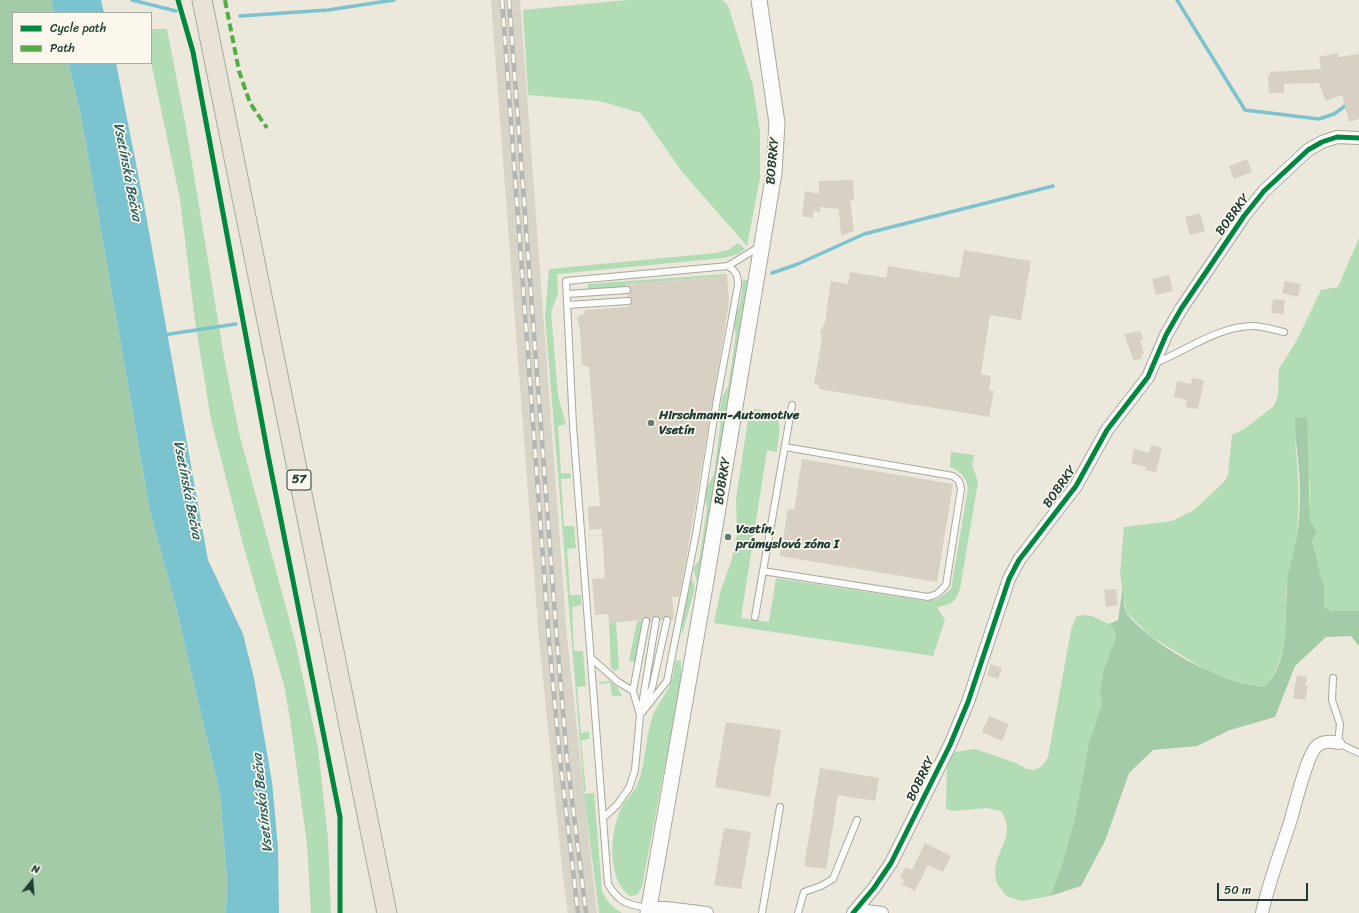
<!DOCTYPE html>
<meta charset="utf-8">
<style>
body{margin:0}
#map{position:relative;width:1359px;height:913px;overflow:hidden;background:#ece8db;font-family:Sriracha,sans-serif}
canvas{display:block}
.legend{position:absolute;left:12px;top:12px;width:140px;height:52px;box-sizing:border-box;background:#fbf7ec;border:1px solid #a3ada2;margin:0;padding:5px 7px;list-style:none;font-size:12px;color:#1f3d34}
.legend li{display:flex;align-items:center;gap:8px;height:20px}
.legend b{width:20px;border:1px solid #a3ada2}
.north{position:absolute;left:12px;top:861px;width:40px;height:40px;-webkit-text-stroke:3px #fbf7ec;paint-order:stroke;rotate:17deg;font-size:11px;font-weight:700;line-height:16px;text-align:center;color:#1f3d34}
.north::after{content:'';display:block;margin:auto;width:14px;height:18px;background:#1f3d34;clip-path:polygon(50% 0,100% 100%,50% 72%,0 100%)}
.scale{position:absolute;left:1217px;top:883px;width:91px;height:18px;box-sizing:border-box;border:2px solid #1f3d34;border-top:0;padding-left:5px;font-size:12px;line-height:14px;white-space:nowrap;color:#1f3d34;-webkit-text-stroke:3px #fbf7ec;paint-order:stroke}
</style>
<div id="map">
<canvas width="1359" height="913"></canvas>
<ul class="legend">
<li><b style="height:5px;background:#00873e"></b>Cycle path</li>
<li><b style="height:5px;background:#52ad45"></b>Path</li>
</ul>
<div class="north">N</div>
<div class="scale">50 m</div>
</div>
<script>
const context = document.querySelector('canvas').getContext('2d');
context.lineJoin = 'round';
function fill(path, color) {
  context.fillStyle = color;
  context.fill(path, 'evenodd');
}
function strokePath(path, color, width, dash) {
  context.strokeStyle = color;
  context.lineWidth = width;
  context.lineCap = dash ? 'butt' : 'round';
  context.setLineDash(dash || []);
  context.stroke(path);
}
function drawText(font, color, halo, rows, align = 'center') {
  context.font = font + ' Sriracha,sans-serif';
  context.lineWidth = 3.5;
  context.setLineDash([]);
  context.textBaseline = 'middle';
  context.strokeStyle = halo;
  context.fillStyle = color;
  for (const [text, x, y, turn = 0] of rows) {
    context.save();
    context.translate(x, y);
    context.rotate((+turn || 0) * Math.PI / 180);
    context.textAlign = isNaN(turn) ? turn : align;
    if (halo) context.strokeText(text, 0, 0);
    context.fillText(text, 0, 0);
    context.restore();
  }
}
const industrial = new Path2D(`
 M491 0H520L567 637 597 913H568L563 877 539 639Z`);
const green = new Path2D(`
 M627 0H722L728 5 753 86 760 132V178L747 246 683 173 641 113 599 101 528 95 523 10Z
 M151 29H167L186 127 224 357 239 433 295 641 318 748 328 839 331 913H311L307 844 290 719 284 685 244 548 211 420 195 321 180 199 151 62Z
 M1359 238V611H1330L1324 606V587L1312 541 1317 532 1310 520V483L1295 441C1299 477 1300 508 1296 544 1294 557 1289 570 1287 583 1285 592 1287 603 1287 613 1287 637 1282 669 1264 687L1253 686 1211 673 1150 636 1126 612 1120 573 1124 527 1172 521 1194 510 1224 482 1228 475 1232 435 1246 428 1274 406 1278 396 1279 369 1297 340 1321 290 1338 287Z
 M738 243 745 249 738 254 723 258 557 274 558 294 551 311 558 396 566 424 558 426 561 473H570L571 478 561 479 564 526H574L576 548 567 549 570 595H581V605L572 607 574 651H583L586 686 577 687 581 733 589 732V739L581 740 586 791H584L545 317 549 269 716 253 728 250Z
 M726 274 727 276 626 284 627 287 588 289V284Z
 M743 280H751L698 584 693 569 699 560 707 508 705 496 707 487 714 474 721 420 720 410 722 397 728 387 736 334C731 322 737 314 740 303 742 296 742 287 743 280Z
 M754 409C786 411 780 426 777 452L767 450 741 618 769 622 776 578 926 601 938 599 951 589 968 488C965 475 961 472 950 467L951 452 974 455 972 465 978 482 960 589C954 604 952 604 937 607L945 620 933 656 714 623 720 593 732 559 737 533 736 499 749 413Z
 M691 577 695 588 682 635V624Z
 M1083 615 1092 616 1109 624 1114 629 1116 637 1104 669 1100 690 1102 704 1089 744 1075 818 1061 868 1050 896 1022 901 1006 896C1003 891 997 885 996 880 990 851 1019 839 1001 811L987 808 952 811 946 809 947 761 955 752 975 749 1016 763 1027 769 1035 770 1043 765 1048 757 1071 630 1076 617Z
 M643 620 635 662 629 661 637 621Z
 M616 622 619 668 615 671 611 668 609 623Z
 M676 660 681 661V700L664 769 642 887 637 895 630 896C607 880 610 833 620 811 624 801 634 793 638 783 646 762 645 739 652 718 655 707 663 699 668 689 673 681 674 669 676 660Z
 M610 681 618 688 622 696H612L610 683 599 684V682Z
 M594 793 602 891C607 902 612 907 622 913H599L584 794Z`);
const forest = new Path2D(`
 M0 0H51L54 13H13V63H68L81 116 150 511 175 603 220 794 227 879 226 913H0Z
 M1307 417 1310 520 1317 532 1312 541 1324 587V606L1330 611H1359V646L1351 636 1326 637 1295 666 1275 717 1230 730 1197 746 1153 750 1129 773 1105 841 1081 886 1050 896 1061 868 1075 818 1089 743 1102 704 1100 690 1104 669 1116 637 1114 629 1109 624 1118 620 1123 586C1124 594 1123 608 1127 614 1152 646 1223 684 1264 687 1291 662 1285 618 1287 585 1287 573 1293 559 1295 546 1299 529 1300 509 1300 492 1300 467 1295 443 1295 418Z`);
const water = new Path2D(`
 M51 0H101L104 13H54Z
 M68 63H116L144 204 208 560 243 634 254 678 272 782 278 847 279 913H226L227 879 220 794 175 603 150 511 81 116Z`);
const stream = new Path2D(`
 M132 0 176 11
 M1177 0 1245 110 1319 119 1334 114 1349 103
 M240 16 328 10 394 0
 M772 273 798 264 864 234 1053 186
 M163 335 236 324`);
const building = new Path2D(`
 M1338 53V57L1359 54V119L1349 122 1342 95 1326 101 1319 83 1284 84V93H1269L1268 75H1271L1270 72 1321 69 1319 57Z
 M1247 159 1252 172 1234 179 1229 166Z
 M853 180 854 200H850L854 231 841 236 839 209 820 207V212L813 211V218L802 216 805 191 819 194V181Z
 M1200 213 1205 231 1190 235 1185 217Z
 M964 250 1031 261 1021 320 990 315 981 374 991 376 989 390 994 391 989 417 819 389V385L814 384 822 339 820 332 825 322 831 281 848 284 850 272 886 278 888 266 959 278Z
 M1169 275 1173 291 1156 295 1152 279Z
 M727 276 729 303 686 560 679 597H672L674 618 671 620 670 616H666L661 621 656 616 652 617 651 622 646 617 642 620 609 623 608 614 595 615 592 579 605 578 602 529 589 530 588 507 600 506 589 367 582 365 580 329 577 317 585 313V310L628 307 632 300 627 297 631 289 626 284Z
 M1285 281 1301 284 1298 297 1282 293Z
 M1273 299 1285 300 1283 314 1271 313Z
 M1140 331 1143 339 1140 340 1144 354 1141 355 1142 358 1134 361 1124 334Z
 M1192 378 1204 380 1198 409 1186 407 1187 400 1174 397 1177 381 1191 384Z
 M1151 445 1162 448 1156 472 1145 470 1146 467 1131 463 1134 449 1149 453Z
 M802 459 953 484 937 582 780 556 788 509 794 510Z
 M1116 589 1118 605 1106 607 1104 590Z
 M991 664 1002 668 998 679 987 675Z
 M1297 675 1307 677 1305 686H1308L1305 700 1293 698Z
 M989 716 1009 724 1002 741 982 732Z
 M726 722 781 730 770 797 715 787Z
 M820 768 879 778 875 801 838 795 826 869 804 866Z
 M724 828 751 832 741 889 714 885Z
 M925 843 951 856 943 872 928 865 915 891 902 884 904 880 900 878 905 867 912 870Z`);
const path = new Path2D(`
 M589 536 602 535`);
const service = new Path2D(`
 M567 294 627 290
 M567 305 628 301
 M1155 363C1186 351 1218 326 1253 326 1263 326 1274 330 1284 332
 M763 571 928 597 937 594 946 585 961 489 959 481 953 476 785 447
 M755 617 792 405
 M591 658 618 682 633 691 640 715 635 770 629 788 617 805 603 818
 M1333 678 1332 700 1340 724 1338 743 1359 753
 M633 691 646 621
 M642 705 656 620
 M644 706 652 688 667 620
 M640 715 667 681 696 534 717 399 738 285C738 275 736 271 728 266
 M649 908C628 905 619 903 608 884L573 426 566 281 728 266 759 247
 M762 913 780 807
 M798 913 804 892 821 886 833 879 857 820`);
const minor = new Path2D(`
 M649 908H666L707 913
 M857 910 882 913
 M853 913 874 888 891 863 950 745 968 702 1009 579 1019 560 1076 486 1107 430 1148 377 1166 335 1181 309 1244 216 1264 191 1308 150 1322 142 1337 137 1359 138
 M1262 913C1269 881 1281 851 1291 819 1295 805 1307 756 1316 747 1322 741 1330 741 1338 743`);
const tertiary = new Path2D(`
 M648 913 704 592 774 173 777 123 759 0`);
const primary = new Path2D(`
 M202 0 387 913`);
const rail = new Path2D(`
 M502 0 549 641 560 759 578 913
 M509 0 557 641 567 759 586 913`);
const quiet = new Path2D(`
 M225 0 239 71 250 103 267 128`);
const cycleway = new Path2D(`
 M178 0 193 52 268 455 340 817V913
 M853 913 874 888 891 863 950 745 968 702 1009 579 1019 560 1076 486 1107 430 1148 377 1166 335 1181 309 1244 216 1264 191 1308 150 1322 142 1337 137 1359 138`);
const markers = [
 [651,423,4,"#67796e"],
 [728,537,4,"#67796e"]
];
const shields = [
 [299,480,24]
];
const shieldNames = [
 ["57",299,480]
];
const streetNames = [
 ["BOBRKY",773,161,-85],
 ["BOBRKY",1233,215,-54],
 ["BOBRKY",723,481,-81],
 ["BOBRKY",1060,487,-55],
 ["BOBRKY",921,779,-64]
];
const poiNames = [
 ["Hirschmann-Automotive",659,416],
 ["Vsetín",659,431],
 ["Vsetín,",736,530],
 ["průmyslová zóna I",736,545]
];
const waterNames = [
 ["Vsetínská Bečva",127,172,79],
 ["Vsetínská Bečva",187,490,79],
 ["Vsetínská Bečva",263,803,-96]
];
fill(industrial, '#d9d4c8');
fill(green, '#b1dcb4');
fill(forest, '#a3cba8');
fill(water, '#7bc3ce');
strokePath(stream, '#7bc3ce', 3.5);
fill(building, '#d8d0c3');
strokePath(service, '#a7a8a0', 8);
strokePath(minor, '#a7a8a0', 14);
strokePath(tertiary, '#a7a8a0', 17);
strokePath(primary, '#a7a8a0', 21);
strokePath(path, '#cbcdc9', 2, [1, 3]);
strokePath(service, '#fcfcfa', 6);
strokePath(minor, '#fcfcfa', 12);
strokePath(tertiary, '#fcfcfa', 15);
strokePath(primary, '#e9e3d7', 19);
strokePath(rail, '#b3b6b3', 4.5);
strokePath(rail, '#fbf7ec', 3, [9]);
strokePath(quiet, '#52ad45', 4, [8, 4]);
strokePath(cycleway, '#00873e', 5);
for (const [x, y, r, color] of markers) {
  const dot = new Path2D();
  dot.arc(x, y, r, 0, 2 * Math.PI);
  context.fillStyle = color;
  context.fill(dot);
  strokePath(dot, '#fbf7ec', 1.5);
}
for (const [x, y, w] of shields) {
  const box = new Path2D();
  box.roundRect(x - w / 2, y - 10, w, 20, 3);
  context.fillStyle = '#fbf7ec';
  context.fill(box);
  strokePath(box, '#1f3d34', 1);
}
drawText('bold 12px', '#1f3d34', null, shieldNames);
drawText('13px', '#1f3d34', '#fbf7ec', streetNames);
drawText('bold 13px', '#1f3d34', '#fbf7ec', poiNames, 'left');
drawText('italic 14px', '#2c6060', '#fbf7ec', waterNames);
</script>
